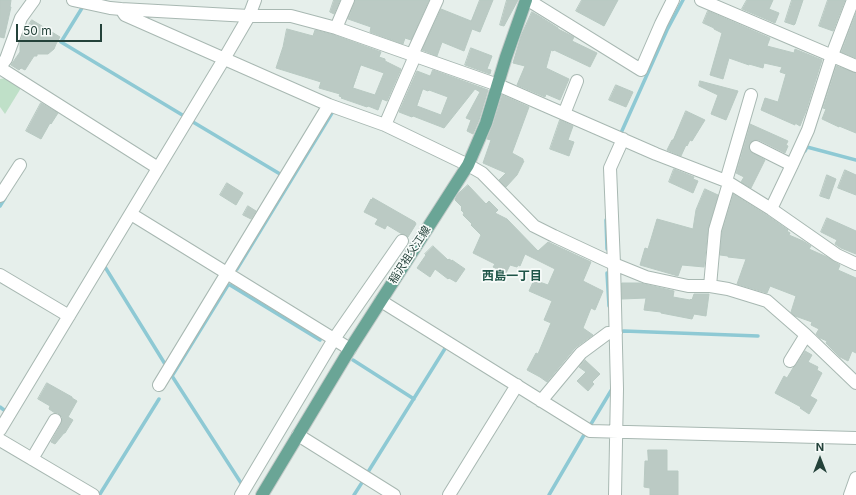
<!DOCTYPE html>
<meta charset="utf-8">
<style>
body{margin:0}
#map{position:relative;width:856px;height:495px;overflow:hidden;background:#e6efeb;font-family:Inter,sans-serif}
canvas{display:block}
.north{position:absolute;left:800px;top:439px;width:40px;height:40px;-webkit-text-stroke:3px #f7fbf9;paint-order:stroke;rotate:0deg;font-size:11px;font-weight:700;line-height:16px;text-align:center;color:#24423a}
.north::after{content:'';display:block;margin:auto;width:14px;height:18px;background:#24423a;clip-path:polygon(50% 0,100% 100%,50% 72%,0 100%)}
.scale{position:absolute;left:16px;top:24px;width:86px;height:18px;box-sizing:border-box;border:2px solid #24423a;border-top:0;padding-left:5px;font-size:12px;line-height:14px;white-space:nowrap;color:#24423a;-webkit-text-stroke:3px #f7fbf9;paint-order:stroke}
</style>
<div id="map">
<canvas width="856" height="495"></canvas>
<div class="north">N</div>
<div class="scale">50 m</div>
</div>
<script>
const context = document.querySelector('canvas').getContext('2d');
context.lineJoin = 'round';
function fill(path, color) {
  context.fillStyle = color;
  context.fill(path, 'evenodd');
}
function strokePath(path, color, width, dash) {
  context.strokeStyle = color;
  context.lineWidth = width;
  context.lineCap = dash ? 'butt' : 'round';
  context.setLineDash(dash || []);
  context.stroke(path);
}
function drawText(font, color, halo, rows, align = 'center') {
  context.font = font + ' Inter,"Noto Sans JP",sans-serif';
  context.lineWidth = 3.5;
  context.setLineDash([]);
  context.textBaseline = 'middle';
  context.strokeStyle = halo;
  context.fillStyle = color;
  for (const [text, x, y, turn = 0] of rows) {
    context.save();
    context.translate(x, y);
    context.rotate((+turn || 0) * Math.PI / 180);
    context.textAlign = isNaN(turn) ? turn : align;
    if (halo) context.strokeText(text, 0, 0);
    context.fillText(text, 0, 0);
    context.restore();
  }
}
const green = new Path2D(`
 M6 78 21 88 5 114 0 107V79Z`);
const stream = new Path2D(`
 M82 8 61 42 184 116
 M193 122 280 174
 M621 133 667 30 683 0
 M805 151 807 147 856 160
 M0 206 5 198
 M606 220 607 249
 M105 267 165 364
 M237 269 332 113
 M607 273 609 306
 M620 332 624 331 758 336
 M353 360 414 399
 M0 407 4 410
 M591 424 612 389V388
 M368 472 446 347
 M241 483 172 376 228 285H230L320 340
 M100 494 159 399
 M354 495 363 481
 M549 495 584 435`);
const building = new Path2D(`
 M0 0H11L10 7H11L4 38 0 37Z
 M334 0H340L334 14 330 12Z
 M355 0H429L411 40 405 38 403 44 370 32 371 27 348 19Z
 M480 0H493L480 32 472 29 464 51 442 42 437 56 422 50 441 9 471 21Z
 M507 0H518L504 26 500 25Z
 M582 0H618L604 26 576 11Z
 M747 0H773L769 9 779 13 775 23 742 9Z
 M792 0H803L795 24 794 25 785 22Z
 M828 0H845L833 31 819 26Z
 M708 11 770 38 767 46 794 53 795 49 822 60 806 111 800 126 795 123V125L761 110 765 98 778 102 786 74 780 72 782 67 764 63 763 68 749 64V65L729 58 723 79 710 75 722 33 714 29V28L703 23Z
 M532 12 539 16 558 28V29L574 37 572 41 597 53 590 67 554 50 553 51 551 50 546 68 569 79 560 100 546 94 545 97 517 85 525 66 513 63 521 36Z
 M856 13V58L841 52Z
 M32 20 60 37 56 44 54 49 48 54H37V56H34L25 70 21 68 19 70 11 65 20 52V43L24 32Z
 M287 29 313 36 315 30 334 35 381 52 379 57 385 59V61L401 69 387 101 382 99 378 110 368 106 367 107 341 98 342 97 339 96 340 94 319 88 321 82 276 68 283 47ZM361 65 384 73 375 95 353 88Z
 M471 48 492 56 487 69 491 70 490 74 465 65Z
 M836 66 856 73V133L839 126V127L822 119 826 109 823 108Z
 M433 70 488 90 479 120 473 134 467 131 471 120 466 118 480 92 475 89 444 128 413 116 412 117 399 112 417 71 430 76ZM423 89 428 91 429 90 448 97 441 115 417 106Z
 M700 81 738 91 726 120 711 114 718 95 699 86Z
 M616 85 633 92 626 107 609 100Z
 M502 95 529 107 512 153 523 159V161H524L517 175 506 187 499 180 506 173 483 163 491 140 487 139 493 125Z
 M41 103 58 113 51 124 50 123 41 139 26 131Z
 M686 111 705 120 692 141 690 140 687 146 686 145 681 156 667 150 672 140H673Z
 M560 120 573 126 568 140 574 142 569 156 550 149Z
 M750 124 788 141 786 145 788 146 785 153 759 140H756L752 141 750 143 749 147 750 151 765 160 751 188 741 182 744 177 736 173Z
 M674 169 694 177 693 179 698 181 693 193 669 182Z
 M845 170 856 175V195L838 188Z
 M827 175 836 179 829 199 820 196Z
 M227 183 243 193 236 205 220 195Z
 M468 185 486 204 489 201 498 210 495 213 507 219 538 251 548 242 591 262 583 281 603 291 595 310 591 308 583 328 593 335 575 348 547 382 540 377 527 370 536 353 538 354 551 323 544 320 552 301 529 291 534 280 548 285 555 269 525 254 520 266 518 265 517 267 510 265 506 273 493 267 495 264 473 253 481 235 471 225 472 224 463 215 464 213 461 210 462 209 461 208 462 207 455 200 457 195Z
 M705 189 718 195 708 229 704 267 682 265 678 276 640 265 645 248 648 249 657 219 693 229 696 210Z
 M733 194 768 216 788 230 787 231 790 233 789 235 803 241 811 246 809 249 827 257 840 265 838 270 856 278V353L852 351 848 361 840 357 826 343 827 341 820 338 816 334 819 329 811 325 812 322 795 316 791 312 796 296 770 286 767 293 737 284 746 259 728 257V256L720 255 722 231Z
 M373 198 415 222 416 224 408 237 406 235 402 234 387 225 385 229 375 224 378 219 364 212 371 199 372 200Z
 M248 206 256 211 251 219 243 215Z
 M827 218 856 231V254L841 248 835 244 837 240 821 232Z
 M433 246 448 260 449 259 452 261V260L465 269 456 282 449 278 448 279 435 269 430 277 417 268 426 255 425 254Z
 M622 283H640L674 291 673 297 690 300 691 299 692 300 694 294H709L706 316 694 314 692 319 661 313V312L644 310 646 298 622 299Z
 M805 351 812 355 808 362 818 367 817 370 822 373 810 396 817 400 809 414 800 408 801 407 775 393 784 376 787 378 793 368 796 365Z
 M585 360 600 374 592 382 594 384 588 391 577 381 586 372 579 367Z
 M47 383 72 397V398L77 401 68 417 73 420 65 433H64L55 444 51 442 61 424 62 420V417L58 413H55L49 409 50 406 38 399Z
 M648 450H667V471H678V495H650V488L644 487 645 461H648Z`);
const minor = new Path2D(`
 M73 0 110 8 121 9 249 16H291L336 28 498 85 656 154 726 181 771 209 837 255 856 264
 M528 0 641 70 661 24 673 0
 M701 0 856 66
 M121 9 125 15 329 105 385 125 468 165 482 173 534 226 554 236 614 264 646 277 688 286H710L728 289 767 301 806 335 856 383
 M336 28 348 0
 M412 55 437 0
 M0 67 6 59 21 18 34 0
 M0 68 158 168
 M564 114 577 81
 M385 125 415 56
 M756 147 792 165
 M726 181 751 95
 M0 196 20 165
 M771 209 792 165 808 130 832 55 853 0
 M131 214 350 349
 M0 275 69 316
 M710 286 715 230 729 183
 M381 301 590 431 856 438
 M790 361 806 335
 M159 385 329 105
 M541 401 581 353 608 333H616
 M0 430 224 59 249 16 255 0
 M298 435 394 495
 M0 440 93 495
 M32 459 55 420
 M241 495 334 339 402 241
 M449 495 517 385
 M615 495 617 389 614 264 610 168 623 139
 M850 495 856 478`);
const major = new Path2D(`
 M262 495 350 349 468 165 486 123 506 57 526 0`);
const streetNames = [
 ["稲沢祖父江線",410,255,-57]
];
const neighbourhoodNames = [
 ["西島一丁目",512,276]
];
fill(green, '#bfe0c8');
strokePath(stream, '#8ec9d4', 3.5);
fill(building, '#bbcac4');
strokePath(building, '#b8c9c2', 1);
strokePath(minor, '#a8b8b2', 14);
strokePath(major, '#c2cac8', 14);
strokePath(minor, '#fff', 12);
strokePath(major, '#6aa596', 12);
drawText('11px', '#24423a', '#f7fbf9', streetNames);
drawText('bold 12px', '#1f5548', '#f7fbf9', neighbourhoodNames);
</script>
